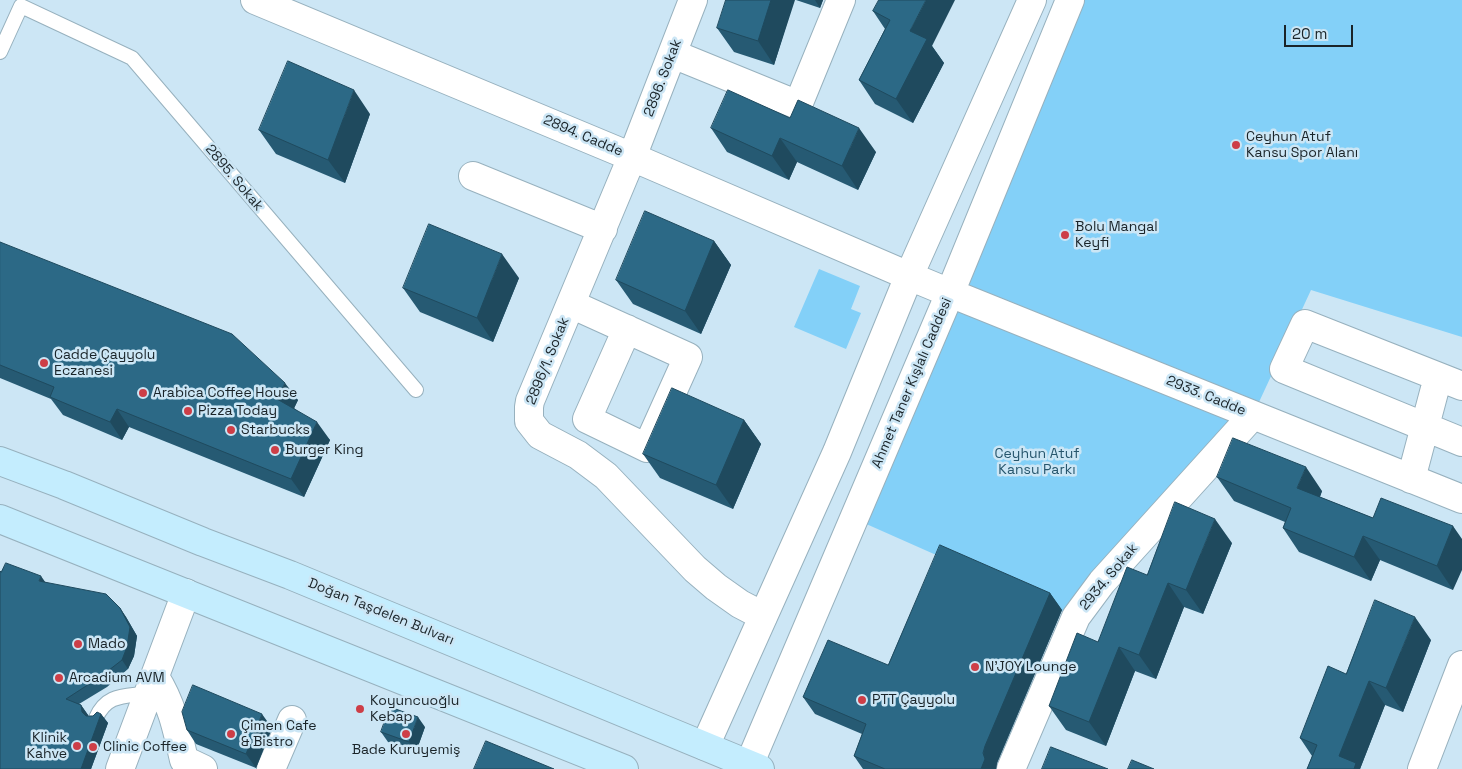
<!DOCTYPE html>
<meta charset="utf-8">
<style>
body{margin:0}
#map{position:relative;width:1462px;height:769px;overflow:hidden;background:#cce6f5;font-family:"Space Grotesk",sans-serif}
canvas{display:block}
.scale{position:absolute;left:1284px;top:25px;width:69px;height:22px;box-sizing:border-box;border:2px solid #1a2429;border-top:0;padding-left:6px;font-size:15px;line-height:18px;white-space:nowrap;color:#1a2429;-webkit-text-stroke:4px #cce6f5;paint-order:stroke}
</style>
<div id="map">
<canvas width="1462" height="769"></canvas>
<div class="scale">20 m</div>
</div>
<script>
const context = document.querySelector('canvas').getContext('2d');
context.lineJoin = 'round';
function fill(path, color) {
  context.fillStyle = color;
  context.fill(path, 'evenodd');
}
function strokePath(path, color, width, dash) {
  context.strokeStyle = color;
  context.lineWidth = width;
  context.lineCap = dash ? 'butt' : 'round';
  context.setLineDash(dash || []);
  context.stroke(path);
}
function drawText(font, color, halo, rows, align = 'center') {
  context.font = font + ' "Space Grotesk",sans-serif';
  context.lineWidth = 5;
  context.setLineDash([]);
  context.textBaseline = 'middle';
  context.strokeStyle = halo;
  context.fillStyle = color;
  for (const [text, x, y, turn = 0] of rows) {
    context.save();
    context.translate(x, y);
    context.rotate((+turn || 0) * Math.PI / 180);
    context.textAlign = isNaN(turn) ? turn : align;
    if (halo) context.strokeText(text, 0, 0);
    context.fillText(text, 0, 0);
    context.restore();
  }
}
const green = new Path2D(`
 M1070 0H1462V337L1311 290 1253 415 1076 617 855 519Z
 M819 269 860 286 851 309 861 313 846 349 794 327Z`);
const service = new Path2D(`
 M0 52 21 6 132 58 416 390
 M96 718C107 693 125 697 149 693`);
const minor = new Path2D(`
 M255 0 632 157 909 276
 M693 0 632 157 530 401 529 407V421L540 435 578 455 606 476 695 569 716 587 740 604 763 616
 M673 54 798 105 841 0
 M473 176 603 229
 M950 293 1462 499
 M571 304 688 357 647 448 587 419 627 329
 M1462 386 1305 324 1284 369 1462 442
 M1411 479 1438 377
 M155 677C172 704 177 729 184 760L203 769
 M120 769 186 593
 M271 769 292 720
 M1011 769 1076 617 1102 582 1253 415
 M1422 769 1462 665`);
const tertiary = new Path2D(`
 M909 276 950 293
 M705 746 837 452 909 276 1032 0
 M749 765 950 293 1070 0`);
const secondary = new Path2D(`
 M0 461 64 485 203 542 290 575 760 769
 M0 519 624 769`);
const wall = new Path2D(`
 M726 0H794L774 65 734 52 717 28Z
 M796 0H823L820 8Z
 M879 0 932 46 944 63 913 123 875 104 859 80 885 29 873 11Z
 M370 114 345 183 276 154 259 130Z
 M711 128 876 152 858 190 797 162 789 180 727 152Z
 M714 241 731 265 701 334 633 304 616 280Z
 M0 242 298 400 294 408 330 440 304 497 129 427 122 440 63 415 51 399 0 378Z
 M519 278 493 342 420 312 403 288Z
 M744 420 761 444 733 509 660 478 643 454Z
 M1217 477 1322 491 1320 497 1373 518 1453 526V590L1380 560 1371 581 1299 552 1283 528 1285 522 1234 501Z
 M1232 543 1203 614 1184 607 1156 679 1135 671 1106 746 1066 730 1049 706 1098 642 1147 575Z
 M45 582 120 608 126 617 137 636 134 656 128 669 107 687 79 704 81 705 88 715V716H93L101 714 108 723 91 769H0Z
 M1050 593 1062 610 997 763 996 769H863L854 756 862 734 815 714 803 697 888 665Z
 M1431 640 1403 712 1385 705 1360 769H1307L1312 756 1300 738 1346 674Z
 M425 727 416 752 388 742 381 732Z
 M272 728 256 768 196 744 187 730Z`);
const shadedWall = new Path2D(`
 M771 0H795L774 65 758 41Z
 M815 0H823L820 8Z
 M926 0H955L932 46 944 63 913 123 896 99 910 31Z
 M354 90 370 114 345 183 328 160Z
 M859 128 876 152 858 190 842 166Z
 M780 138 797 162 789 180 772 156Z
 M714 241 731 265 701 334 685 311Z
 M502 254 519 278 493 342 477 318Z
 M285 383 298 400 290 417 277 399Z
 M117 409 129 427 122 440 110 422Z
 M744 420 761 444 733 509 716 485Z
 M317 422 330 440 304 497 291 479Z
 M1306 467 1322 491 1314 512 1297 488Z
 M1215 519 1232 543 1203 614 1186 590Z
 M1453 526 1462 539V570L1453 590 1437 566Z
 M1363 536 1380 560 1371 581 1354 557Z
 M41 576 48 586 39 581Z
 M1168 583 1184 607 1156 679 1139 655Z
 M1050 593 1062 610 997 763 996 769H981L985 746Z
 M120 608 126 617 137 636 134 656 128 669 122 660Z
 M1415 617 1431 640 1403 712 1386 688Z
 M1119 647 1135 671 1106 746 1089 722Z
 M1369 681 1385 705 1360 769H1348L1339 756Z
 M81 705 88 715V722L82 712Z
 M101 714 108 723 91 769H81Z
 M262 714 272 728 256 768 246 754Z
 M418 717 425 727 416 752 409 742Z`);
const building = new Path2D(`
 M726 0H771L758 41 717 28Z
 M879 0H926L910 31 927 39 896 99 859 80 890 20 873 11Z
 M288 61 354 90 328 160 259 130Z
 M728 90 790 118 798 100 859 128 842 166 780 138 772 156 711 128Z
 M645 211 714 241 685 311 616 280Z
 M429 224 502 254 477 318 403 288Z
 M0 242 232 334 285 383 277 399 317 422 291 479 117 409 110 422 50 397 54 387 0 365Z
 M672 388 744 420 716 485 643 454Z
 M1233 438 1306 467 1297 488 1373 518 1381 498 1453 526 1437 566 1363 536 1354 557 1283 528 1291 508 1217 477Z
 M1175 502 1215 519 1186 590 1168 583 1139 655 1119 647 1089 722 1049 706 1077 633 1098 642 1127 567 1147 575Z
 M940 545 1050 593 985 746 983 753 985 759 981 769H885L854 756 866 724 803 697 828 640 888 665Z
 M6 563 41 576 39 581 106 594 120 608 130 627 127 647 122 660 100 677 66 699 81 705 82 712 86 716H93L97 712 101 714 81 769H0V571L1 572Z
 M1375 600 1415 617 1386 688 1369 681 1339 756 1356 763 1354 769H1307L1317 745 1300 738 1328 666 1346 674Z
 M193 685 262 714 246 754 187 730 182 712Z
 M390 707 418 717 409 742 381 732Z
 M486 741 554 769H474Z
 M1051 747 1108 769H1042Z
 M1132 760 1154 769H1128Z`);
const markers = [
 [1236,145,5,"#cd3e47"],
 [1065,235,5,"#cd3e47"],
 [44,363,5,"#cd3e47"],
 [143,393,5,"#cd3e47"],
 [188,411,5,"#cd3e47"],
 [231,430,5,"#cd3e47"],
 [275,450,5,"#cd3e47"],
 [78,644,5,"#cd3e47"],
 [975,667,5,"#cd3e47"],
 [59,678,5,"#cd3e47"],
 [862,700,5,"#cd3e47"],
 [360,709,5,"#cd3e47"],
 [231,734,5,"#cd3e47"],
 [406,734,5,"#cd3e47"],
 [77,746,5,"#cd3e47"],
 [93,747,5,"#cd3e47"]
];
const streetNames = [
 ["2896. Sokak",663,78,-69],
 ["2894. Cadde",583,136,23],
 ["2895. Sokak",234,178,50],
 ["2896/1. Sokak",548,361,-68],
 ["Ahmet Taner Kışlalı Caddesi",912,383,-67],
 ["2933. Cadde",1206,396,22],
 ["2934. Sokak",1109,577,-50],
 ["Doğan Taşdelen Bulvarı",381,612,22]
];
const poiNames = [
 ["Ceyhun Atuf",1246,137],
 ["Kansu Spor Alanı",1246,153],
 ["Bolu Mangal",1075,227],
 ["Keyfi",1075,243],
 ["Cadde Çayyolu",54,355],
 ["Eczanesi",54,371],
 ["Arabica Coffee House",153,393],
 ["Pizza Today",198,411],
 ["Starbucks",241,430],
 ["Burger King",285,450],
 ["Mado",88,644],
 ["N'JOY Lounge",985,667],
 ["Arcadium AVM",69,678],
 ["PTT Çayyolu",872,700],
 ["Koyuncuoğlu",370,701],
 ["Kebap",370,717],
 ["Çimen Cafe",241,726],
 ["& Bistro",241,742],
 ["Klinik",67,738,"right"],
 ["Kahve",67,754,"right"],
 ["Clinic Coffee",103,747],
 ["Bade Kuruyemiş",406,750,"center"]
];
const parkNames = [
 ["Ceyhun Atuf",1037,454],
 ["Kansu Parkı",1037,470]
];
fill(green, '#83d0f8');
strokePath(service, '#97b1be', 16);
strokePath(minor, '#97b1be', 30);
strokePath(tertiary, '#97b1be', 30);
strokePath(secondary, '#97b1be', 30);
strokePath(service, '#fff', 14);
strokePath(minor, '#fff', 28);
strokePath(tertiary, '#fff', 28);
strokePath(secondary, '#c4edfe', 28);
fill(wall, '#265a73');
fill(shadedWall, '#1f4a5e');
fill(building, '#2c6986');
strokePath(building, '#1f4a5e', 1);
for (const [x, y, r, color] of markers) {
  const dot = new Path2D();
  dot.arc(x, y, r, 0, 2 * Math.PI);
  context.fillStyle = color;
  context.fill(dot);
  strokePath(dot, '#cce6f5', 2);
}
drawText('14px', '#1a2429', '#cce6f5', streetNames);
drawText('14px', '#1a2429', '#cce6f5', poiNames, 'left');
drawText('14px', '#27566d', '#cce6f5', parkNames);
</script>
